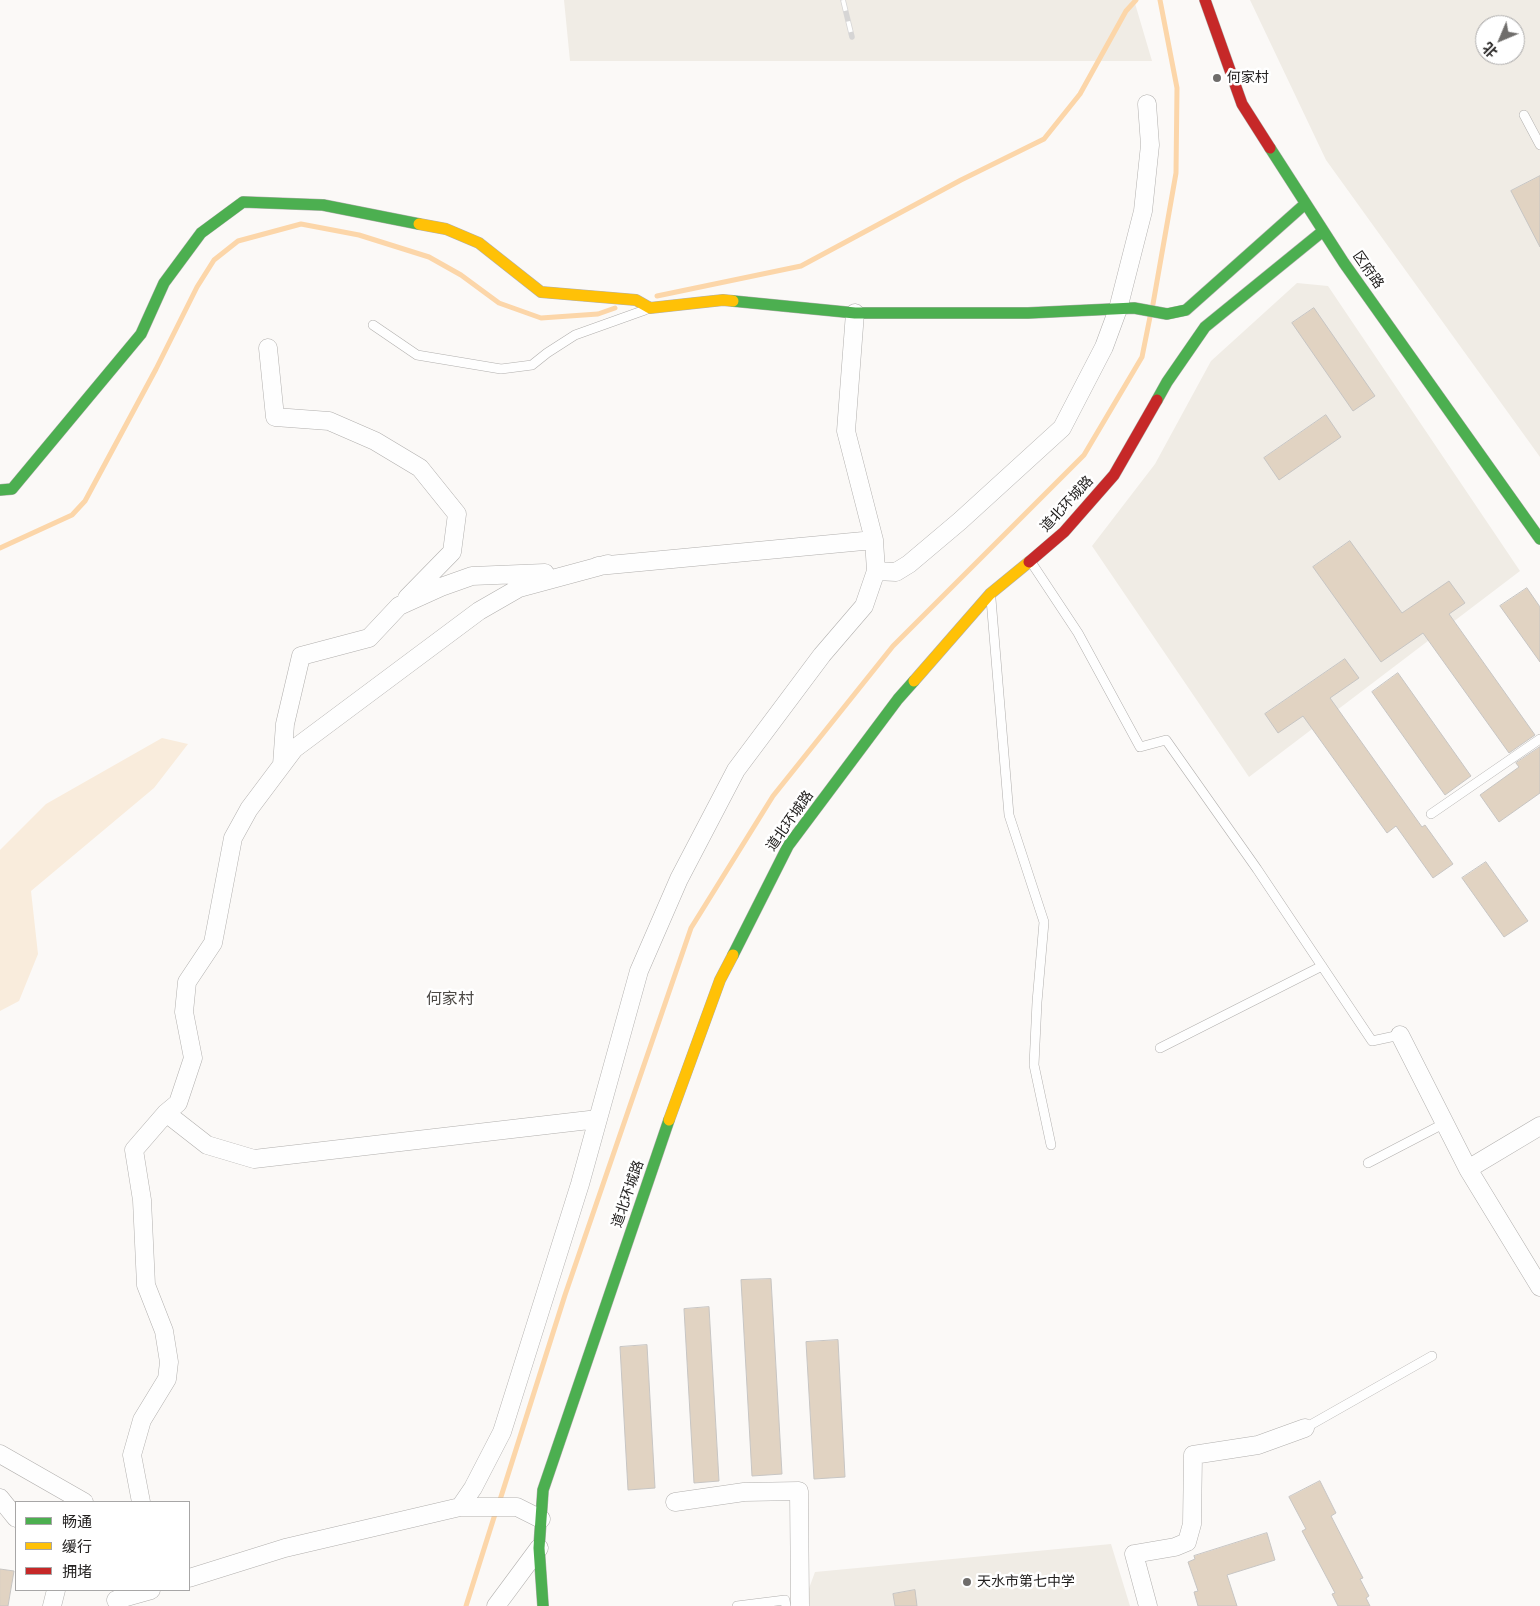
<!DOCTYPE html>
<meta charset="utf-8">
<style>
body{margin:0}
#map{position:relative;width:1540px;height:1606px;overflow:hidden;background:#fbf9f7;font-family:Cabin,"Noto Sans SC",sans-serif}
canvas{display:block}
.legend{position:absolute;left:15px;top:1501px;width:175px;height:90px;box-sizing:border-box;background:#fff;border:1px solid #a7a6a6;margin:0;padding:6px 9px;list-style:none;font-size:15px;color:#232120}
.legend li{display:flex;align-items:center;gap:10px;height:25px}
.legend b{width:25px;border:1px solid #a7a6a6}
.north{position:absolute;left:1475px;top:15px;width:50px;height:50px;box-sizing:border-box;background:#fff;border:1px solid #a7a6a6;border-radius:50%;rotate:225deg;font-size:14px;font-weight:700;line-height:20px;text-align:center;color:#232120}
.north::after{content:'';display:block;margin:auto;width:18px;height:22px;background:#6f6d6b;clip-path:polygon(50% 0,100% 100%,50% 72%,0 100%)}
</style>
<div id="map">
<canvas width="1540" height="1606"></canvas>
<ul class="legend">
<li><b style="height:6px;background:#4caf50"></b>畅通</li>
<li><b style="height:6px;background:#ffc107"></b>缓行</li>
<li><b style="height:6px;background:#c62828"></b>拥堵</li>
</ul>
<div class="north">北</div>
</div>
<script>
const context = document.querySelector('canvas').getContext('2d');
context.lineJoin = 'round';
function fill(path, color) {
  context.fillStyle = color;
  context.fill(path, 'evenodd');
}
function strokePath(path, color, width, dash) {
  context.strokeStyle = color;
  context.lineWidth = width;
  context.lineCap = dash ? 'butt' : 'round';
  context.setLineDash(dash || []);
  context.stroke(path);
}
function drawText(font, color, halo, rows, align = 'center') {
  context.font = font + ' Cabin,"Noto Sans SC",sans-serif';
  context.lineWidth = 5;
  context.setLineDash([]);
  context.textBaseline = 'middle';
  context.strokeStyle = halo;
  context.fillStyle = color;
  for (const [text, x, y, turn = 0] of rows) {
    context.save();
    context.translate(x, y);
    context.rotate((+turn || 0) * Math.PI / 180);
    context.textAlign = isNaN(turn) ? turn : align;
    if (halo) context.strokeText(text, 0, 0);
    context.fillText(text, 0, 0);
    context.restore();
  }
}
const built = new Path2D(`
 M564 0H1134L1152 61H570Z
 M1250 0H1540V457L1326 160ZM1485 25H1515V55H1485Z
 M1297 283 1328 286 1520 571 1249 777 1092 546 1155 464 1211 361Z
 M1111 1544 1130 1606H810L808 1591 815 1572Z`);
const green = new Path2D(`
 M162 738 188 744 154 788 31 891 38 954 19 1001 0 1011V850L46 804Z`);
const stream = new Path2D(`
 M657 296 801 266 961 180 1044 139 1080 94 1126 11 1136 0
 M1153 304 1176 173 1177 88 1160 0
 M0 548 72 515 85 501 156 369 197 287 214 260 238 241 301 224 359 235 429 257 461 275 499 303 541 318 598 314 615 308
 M499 1503 565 1295 691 928 773 796 893 646 1084 455 1142 357 1150 317
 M466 1606 496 1511`);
const building = new Path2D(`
 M1540 176V247L1511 191Z
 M1314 308 1375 396 1353 411 1292 323Z
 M1326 415 1341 437 1279 480 1264 458Z
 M1350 541 1402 613 1449 581 1465 603 1449 614 1535 735 1509 753 1423 633 1381 662 1313 567Z
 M1527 588 1540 607V662L1500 606Z
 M1345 659 1359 678 1330 698 1422 827 1425 825 1453 864 1433 878 1396 826 1387 833 1303 716 1278 733 1265 714Z
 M1398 673 1471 776 1445 795 1372 692Z
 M1540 747V793L1499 822 1480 795 1519 767 1516 763Z
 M1486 862 1528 921 1504 937 1462 878Z
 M771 1279 782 1474 752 1476 741 1280Z
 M709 1307 719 1481 694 1483 684 1309Z
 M838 1340 845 1477 814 1479 806 1342Z
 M647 1345 655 1488 628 1490 620 1347Z
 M1320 1481 1336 1513 1331 1516 1363 1578 1360 1579 1369 1596 1366 1598 1370 1606H1338L1332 1594 1335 1593 1302 1531 1306 1529 1289 1497Z
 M1267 1533 1275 1560 1227 1575 1237 1606H1198L1194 1592 1198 1591 1188 1562 1195 1559 1194 1556Z
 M0 1569 14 1571 8 1606H0Z
 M915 1590 917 1606H895L893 1594Z`);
const lane = new Path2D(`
 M1524 115 1540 145
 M373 325 417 355 501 369 532 365 547 353 575 335 645 310
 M1031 562 1078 633 1140 747 1166 740 1257 869 1372 1041 1400 1035
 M991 599 1009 815 1044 922 1037 1002 1034 1065 1051 1145
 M1431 814 1540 739
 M1160 1048 1322 966
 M1368 1163 1445 1123
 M1305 1428 1432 1356
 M737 1606 785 1600 786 1606`);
const street = new Path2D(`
 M268 348 275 417 329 421 375 441 420 468 457 514 452 552 407 598
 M598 566 874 540
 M876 571 896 572 909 564 960 521 1062 428 1104 347 1118 309 1143 211 1150 145 1147 104
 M282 765 285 724 301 656 369 638 399 606 441 587 472 576 545 573
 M1400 1035 1468 1169 1540 1287
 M166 1113 207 1145 254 1159 598 1119
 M1468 1169 1540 1126
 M0 1454 84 1502
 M0 1498 16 1518
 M141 1502 132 1455 142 1420 167 1379 169 1362 164 1331 146 1285 142 1200 134 1150 166 1113 178 1103 193 1058 184 1012 187 982 213 943 233 838 249 809 294 749 479 611 519 588 608 564
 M675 1502 744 1492 799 1491 800 1606
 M460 1507 473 1488 502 1432 580 1184 639 971 679 879 736 770 822 655 864 606 876 571 874 540 846 431 855 313
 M189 1578 285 1548 460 1507H517L541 1519
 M116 1600 151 1590
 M52 1606 56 1590
 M496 1606 539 1548
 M1148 1606 1134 1554 1175 1547 1187 1542 1192 1524 1193 1455 1258 1445 1305 1428`);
const fast = new Path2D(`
 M1270 148 1344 263 1540 539
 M733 301 855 313H1028L1134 308 1167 314 1186 310 1305 204
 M1157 400 1167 382 1205 327 1323 231
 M0 490 12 489 141 334 164 283 201 233 243 202 323 205 419 224
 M733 955 788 846 898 699 914 681
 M543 1606 539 1548 543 1490 669 1120`);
const slow = new Path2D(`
 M419 224 446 229 479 243 541 292 636 300 650 308 723 300 733 301
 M914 681 990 594 1029 562
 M669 1120 720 980 733 955`);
const jam = new Path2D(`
 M1205 0 1242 104 1270 148
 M1029 562 1064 532 1114 475 1157 400`);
const rail = new Path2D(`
 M843 0 852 37`);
const markers = [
 [1217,78,5,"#6f6d6b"],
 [967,1582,5,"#6f6d6b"]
];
const poiNames = [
 ["何家村",1227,78],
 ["天水市第七中学",977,1582]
];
const streetNames = [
 ["区府路",1368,270,55],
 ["道北环城路",1067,504,-47],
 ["道北环城路",790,821,-55],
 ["道北环城路",628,1194,-71]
];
const quarterNames = [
 ["何家村",450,999]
];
fill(built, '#f0ece5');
fill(green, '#f9ecdc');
strokePath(stream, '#fcd6a9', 5);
fill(building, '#e1d3c2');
strokePath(building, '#c7c5c3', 1);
strokePath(lane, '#b1afad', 10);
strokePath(street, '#b1afad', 19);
strokePath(fast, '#b1afad', 12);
strokePath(slow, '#b1afad', 12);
strokePath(jam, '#b1afad', 12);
strokePath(lane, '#fefefe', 9);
strokePath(street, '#fefefe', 18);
strokePath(fast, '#4caf50', 11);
strokePath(slow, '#ffc107', 11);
strokePath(jam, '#c62828', 11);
strokePath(rail, '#d6d5d5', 5.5);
strokePath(rail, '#fff', 4, [11]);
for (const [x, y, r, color] of markers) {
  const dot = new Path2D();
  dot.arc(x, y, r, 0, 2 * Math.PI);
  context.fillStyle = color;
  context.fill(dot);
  strokePath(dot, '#fff', 2);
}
drawText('14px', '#232120', '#fff', poiNames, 'left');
drawText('14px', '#232120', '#fff', streetNames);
drawText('16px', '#4c4945', '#fff', quarterNames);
</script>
